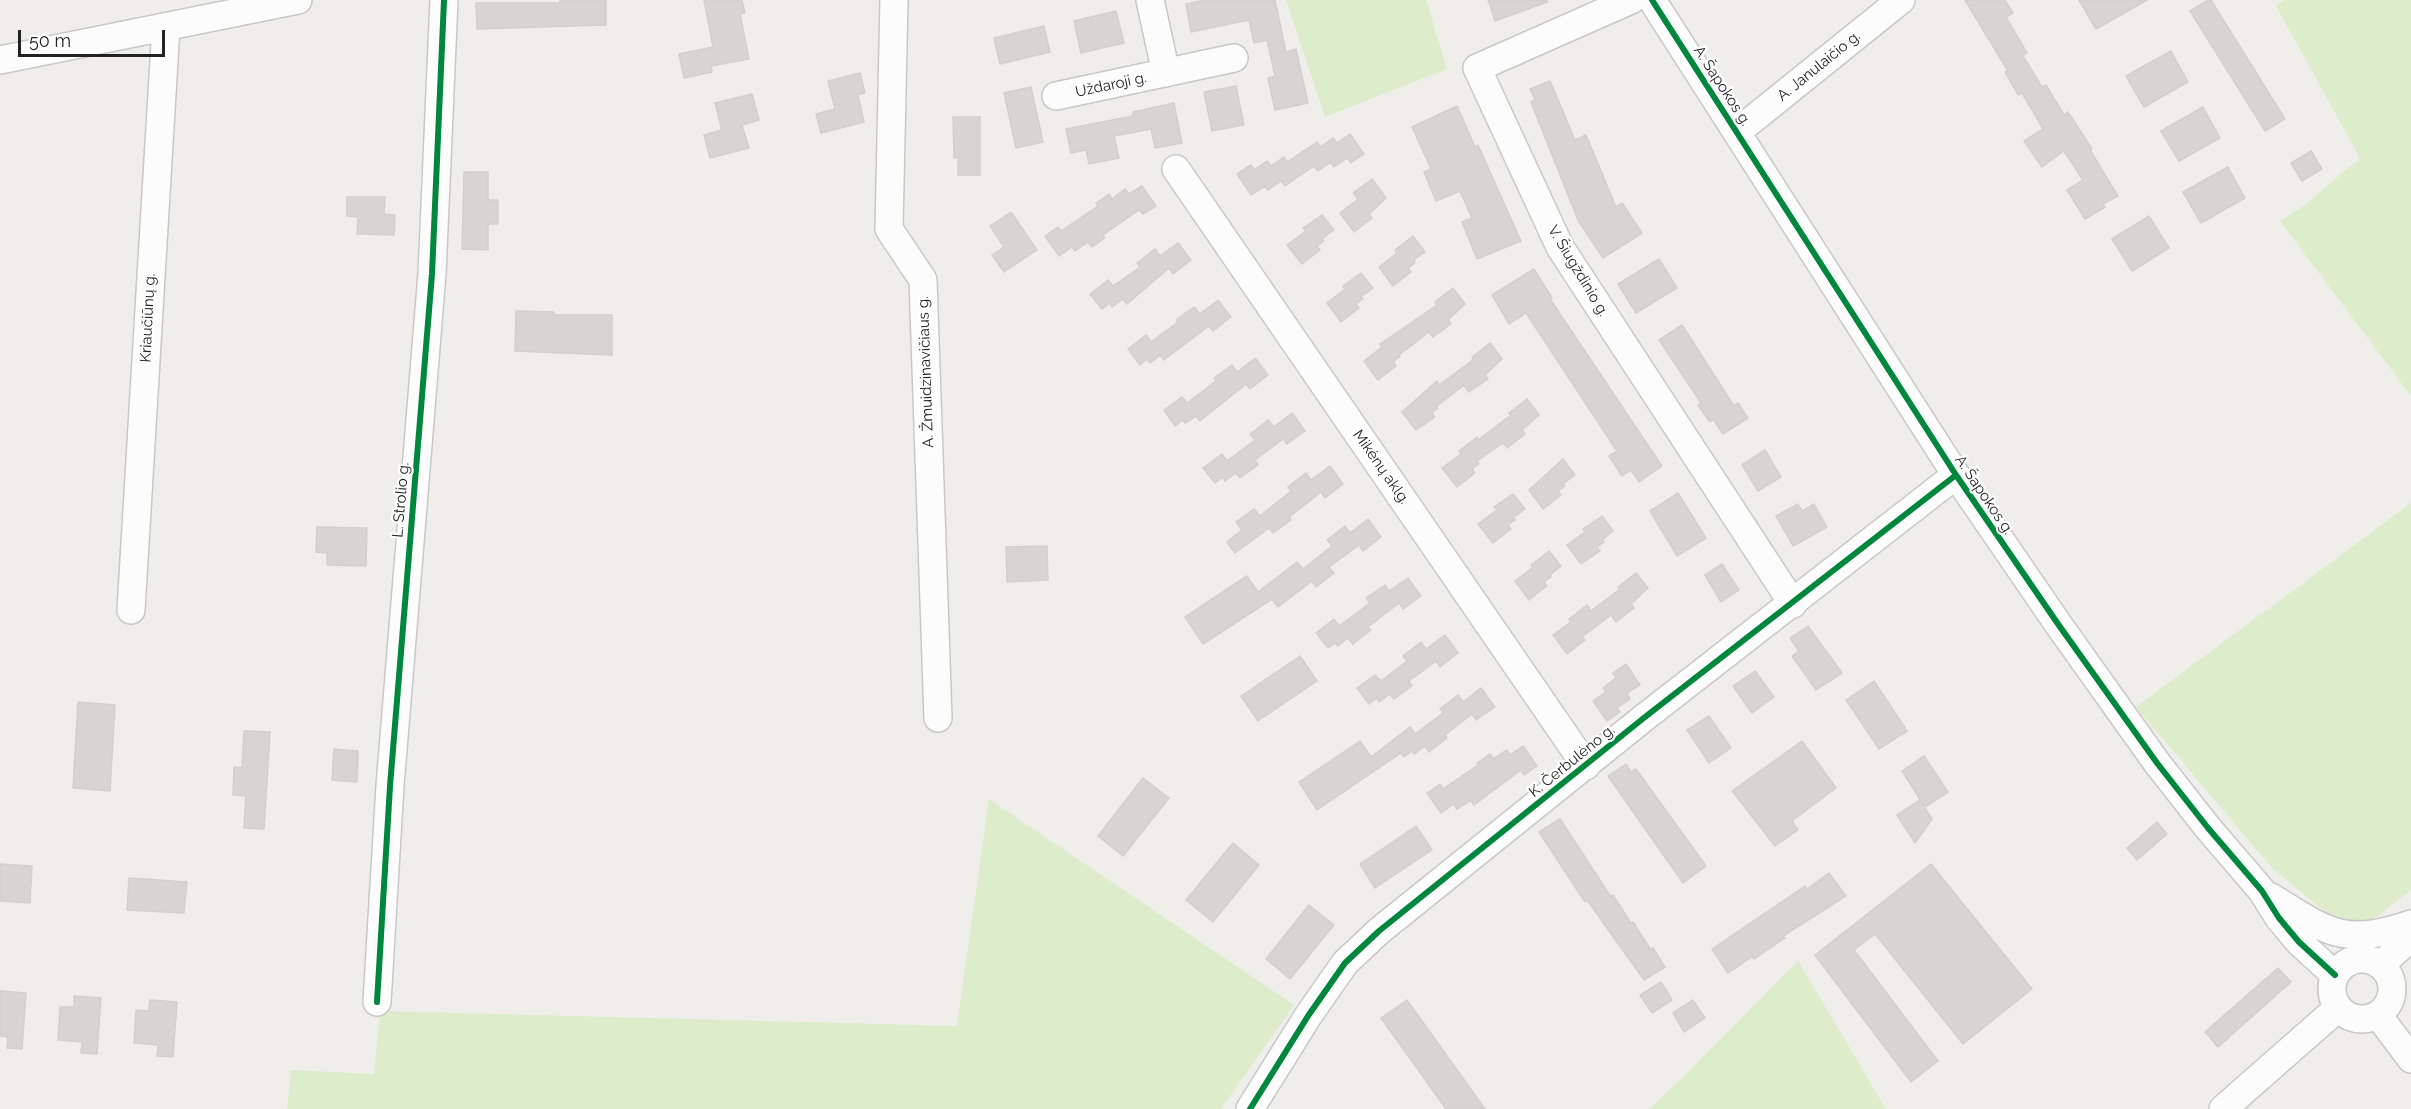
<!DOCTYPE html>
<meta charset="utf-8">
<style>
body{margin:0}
#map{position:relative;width:2411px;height:1109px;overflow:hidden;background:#f0eeeb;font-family:Raleway,sans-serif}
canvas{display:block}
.scale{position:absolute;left:18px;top:30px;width:147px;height:27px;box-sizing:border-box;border:3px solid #222;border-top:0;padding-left:8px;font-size:18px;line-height:21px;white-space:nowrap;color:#222;-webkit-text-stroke:4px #fff;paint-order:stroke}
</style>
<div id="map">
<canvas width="2411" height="1109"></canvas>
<div class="scale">50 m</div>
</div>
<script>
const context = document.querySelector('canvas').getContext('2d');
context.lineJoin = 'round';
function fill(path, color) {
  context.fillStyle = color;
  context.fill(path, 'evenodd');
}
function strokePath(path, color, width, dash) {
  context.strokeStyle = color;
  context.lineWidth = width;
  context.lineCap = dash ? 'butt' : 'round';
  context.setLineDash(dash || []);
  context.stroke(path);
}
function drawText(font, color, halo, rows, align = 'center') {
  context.font = font + ' Raleway,sans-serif';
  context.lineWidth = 4.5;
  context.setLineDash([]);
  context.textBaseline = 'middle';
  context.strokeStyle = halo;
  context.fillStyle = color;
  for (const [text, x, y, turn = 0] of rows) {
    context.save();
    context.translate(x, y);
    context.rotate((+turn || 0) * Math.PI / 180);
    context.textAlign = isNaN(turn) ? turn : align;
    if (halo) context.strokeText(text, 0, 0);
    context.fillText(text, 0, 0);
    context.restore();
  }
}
const grass = new Path2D(`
 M1286 0H1426L1447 69 1325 117Z
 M2284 0H2411V396L2280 221 2306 204 2360 158 2276 6Z
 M2411 503V890L2378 916 2364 923H2347L2330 916 2272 868 2136 707Z
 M989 799 1294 1005 1221 1109H287L291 1070 374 1074 380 1011 957 1026Z
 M1798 961 1886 1109H1649L1682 1078Z`);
const building = new Path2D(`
 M560 0H606V25L477 29 476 3H560Z
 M704 0H742L745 13 740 14 749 59 711 66 712 72 684 78 679 54 713 47Z
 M1205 0H1275L1286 52 1296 49 1308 103 1275 110 1268 78 1275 76 1267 40 1254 43 1249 20 1191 32 1186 4Z
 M1488 0H1547V2L1495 21Z
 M1965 0H2005L2013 13 2006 17 2027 53 2023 56 2042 87 2046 85 2064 115 2068 112 2092 149 2090 150 2118 196 2103 204 2105 207 2085 219 2067 190 2083 180 2064 151 2042 167 2024 141 2043 129 2022 93 2018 95 2005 72 2008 71Z
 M2079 0H2147L2096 29Z
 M2208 0H2211L2285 119 2265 131 2190 11Z
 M1116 11 1124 43 1081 53 1074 21Z
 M1044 26 1050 52 1000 64 994 38Z
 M2171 51 2188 82 2144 107 2126 76Z
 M860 73 865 93 858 95 864 122 821 133 816 114 835 109 828 81Z
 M1550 81 1575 140 1586 135 1616 207 1622 203 1642 233 1603 258 1578 220 1531 102 1535 100 1530 89Z
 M1236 86 1244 125 1212 131 1204 92Z
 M1031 87 1043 142 1016 148 1004 93Z
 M752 94 759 120 742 125 749 148 710 158 704 135 722 130 715 103Z
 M1174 103 1182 143 1155 148 1151 129 1114 136 1119 158 1089 164 1086 150 1071 153 1066 129 1133 116V112Z
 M1457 106 1475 147 1478 145 1521 241 1477 259 1462 222 1472 218 1460 191 1436 201 1424 172 1431 169 1412 127Z
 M2203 107 2220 138 2179 161 2161 131Z
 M953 117H980V175H958V158H954Z
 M1350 134 1364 154 1351 163 1347 158 1334 167 1331 162 1318 171 1314 166 1285 186 1281 181 1268 190 1265 186 1251 195 1237 174 1251 165 1254 170 1267 161 1271 166 1284 157 1287 162 1317 142 1320 147 1333 138 1337 143Z
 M2311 151 2322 169 2302 181 2291 163Z
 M2228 167 2245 198 2201 223 2183 192Z
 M464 172H488V200H498V224H488V250L462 249Z
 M1372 179 1386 198 1369 214 1372 218 1354 232 1340 213 1358 199 1353 193Z
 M1142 186 1156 206 1143 214 1139 210 1103 235 1105 238 1092 247 1088 242 1075 251 1072 247 1059 256 1045 236 1058 227 1061 231 1098 206 1096 203 1109 194 1112 199 1125 189 1129 194Z
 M347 197H385L384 214 395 215 394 235 357 234 358 217 347 216Z
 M1011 212 1037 250 1004 272 992 255 1004 247 990 226Z
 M1322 215 1334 230 1322 239 1324 241 1317 246 1320 250 1302 264 1287 245 1306 231 1303 228Z
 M2149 216 2169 248 2132 271 2112 239Z
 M1413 236 1425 252 1414 260 1415 263 1408 268 1411 272 1393 286 1379 267 1397 253 1395 250Z
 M1178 243 1191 260 1173 274 1169 268 1127 304 1123 299 1112 307 1110 303 1102 309 1090 294 1108 280 1113 286 1140 267 1137 263 1155 249 1160 256Z
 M1659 259 1677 288 1636 313 1618 284Z
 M1534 269 1552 298 1550 299 1662 466 1639 482 1631 470 1622 476 1609 456 1617 451 1526 313 1509 324 1492 295Z
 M1361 273 1373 288 1361 297 1363 299 1356 304 1359 308 1341 322 1327 303 1345 289 1343 286Z
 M1453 288 1465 304 1448 320 1451 324 1433 337 1429 332 1399 355 1400 357 1393 362 1396 366 1378 380 1364 361 1382 347 1380 344 1437 305 1435 302Z
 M1218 300 1231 317 1213 331 1209 326 1164 360 1160 355 1150 363 1147 359 1140 365 1128 349 1146 335 1151 342 1178 322 1176 320 1194 307 1200 314Z
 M516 311 554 312V315H612V355L515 351Z
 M1682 325 1734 406 1738 403 1748 418 1723 434 1713 419 1710 422 1698 405 1701 403 1659 340Z
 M1490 343 1502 359 1485 375 1488 379 1469 392 1464 385 1437 406 1438 408 1432 413 1435 417 1416 430 1402 412 1437 381 1439 385 1473 360 1472 357Z
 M1255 358 1268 375 1250 389 1246 384 1200 421 1196 416 1185 423 1183 420 1175 426 1164 410 1182 397 1187 403 1216 381 1214 378 1232 365 1237 372Z
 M1527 399 1539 415 1522 430 1525 434 1507 448 1503 443 1477 461 1479 464 1472 469 1475 473 1457 487 1442 468 1461 454 1459 451 1477 437 1478 440 1511 415 1509 413Z
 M1292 413 1305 431 1287 444 1283 439 1255 460 1258 465 1240 478 1236 473 1225 481 1223 477 1215 483 1203 468 1222 454 1227 461 1255 440 1250 434 1268 420 1274 427Z
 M1765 450 1781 477 1758 491 1742 465Z
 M1563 459 1575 475 1563 484 1565 486 1558 491 1561 495 1543 509 1529 490Z
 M1330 466 1343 484 1325 498 1321 492 1289 517 1291 520 1273 533 1269 528 1235 553 1227 542 1242 530 1236 522 1254 509 1260 516 1291 491 1288 487 1306 473 1311 480Z
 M1678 493 1706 538 1677 556 1650 511Z
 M1513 494 1525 509 1513 518 1515 520 1508 525 1511 529 1493 543 1478 524 1497 510 1494 507Z
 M1798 504 1802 511 1814 504 1827 527 1793 546 1776 516Z
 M1602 516 1613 531 1602 540 1604 542 1597 547 1600 551 1581 564 1567 545 1585 532 1583 529Z
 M1368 519 1381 537 1363 551 1359 545 1329 567 1334 573 1316 587 1312 581 1278 607 1272 599 1203 644 1185 617 1247 576 1258 592 1297 562 1303 569 1332 546 1327 540 1345 526 1350 533Z
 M317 527 367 528 366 566 327 565V553L316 552Z
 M1047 546 1048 580 1007 582 1006 547Z
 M1549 551 1561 566 1550 575 1551 577 1544 582 1547 586 1529 600 1515 581 1533 567 1531 565Z
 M1722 564 1739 590 1721 602 1705 575Z
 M1636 573 1648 588 1631 604 1634 608 1616 622 1611 615 1582 637 1585 640 1567 654 1553 635 1571 622 1569 619 1587 605 1591 611 1620 589 1618 587Z
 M1408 578 1421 596 1403 609 1399 603 1368 627 1371 630 1353 644 1348 638 1338 646 1335 643 1328 648 1316 633 1334 619 1339 626 1370 603 1366 598 1385 585 1389 591Z
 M1808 626 1842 673 1816 690 1792 656 1799 651 1790 638Z
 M1445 635 1458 653 1440 667 1436 661 1409 681 1412 686 1394 699 1390 694 1379 702 1377 698 1369 704 1357 688 1375 675 1381 681 1407 661 1403 656 1421 642 1426 649Z
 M1300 656 1317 681 1258 721 1241 696Z
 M1626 664 1640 685 1627 693 1630 699 1617 708 1620 712 1607 721 1593 701 1606 692 1603 688 1616 678 1613 673Z
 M1755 671 1774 697 1752 713 1733 686Z
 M1874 681 1907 731 1879 749 1846 700Z
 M1481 688 1495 707 1476 720 1472 714 1445 735 1447 738 1429 752 1425 746 1414 754 1412 751 1404 757 1401 753 1317 810 1299 782 1360 741 1371 757 1410 727 1415 734 1443 713 1440 709 1458 695 1463 702Z
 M78 702 115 705 110 791 73 788Z
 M1709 716 1731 748 1709 763 1687 730Z
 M244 731 270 732 264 829 244 828 246 796 233 795 234 767 242 768Z
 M1802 741 1836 788 1792 821 1798 830 1775 846 1732 791Z
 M1523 746 1537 766 1524 775 1521 770 1474 805 1471 800 1457 809 1454 804 1441 813 1427 793 1440 784 1443 789 1478 765 1477 763 1490 754 1493 759 1507 750 1510 755Z
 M334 749 358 751 357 782 332 780Z
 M1924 756 1948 792 1925 807 1902 771Z
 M1626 764 1631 772 1636 769 1706 866 1683 883 1608 776Z
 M1143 778 1169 798 1123 856 1098 836Z
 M1920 800 1932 819 1915 843 1897 815Z
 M1560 819 1611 897 1613 895 1631 923 1633 922 1651 950 1653 948 1665 967 1644 980 1587 900 1585 902 1539 832Z
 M2157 822 2167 834 2137 860 2127 848Z
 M1416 826 1432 850 1375 888 1360 864Z
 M1233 843 1259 865 1213 922 1186 900Z
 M0 864 32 866 30 903 0 901Z
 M1931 864 2032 989 1963 1044 1875 934 1854 950 1938 1061 1911 1082 1815 955Z
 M1829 873 1846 896 1783 936 1785 938 1754 959 1752 957 1728 973 1712 949 1805 886 1807 889Z
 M129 878 187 882 184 913 127 910Z
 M1309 905 1334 925 1290 979 1266 959Z
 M2278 968 2291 982 2218 1047 2205 1032Z
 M1661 982 1672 1000 1652 1013 1640 995Z
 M0 991 26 993 22 1049 7 1048 8 1037 0 1036Z
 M74 996 101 998 97 1054 81 1053 82 1042 58 1040 60 1007H74Z
 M150 1000 177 1002 173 1057 157 1056 158 1045 134 1043 136 1010 149 1011Z
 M1407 1000 1485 1109H1446L1381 1018Z
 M1693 1000 1705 1018 1684 1032 1673 1013Z`);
const minor = new Path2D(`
 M894 0 889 229 923 280 938 718
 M1150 0 1166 73
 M1631 0 1477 68 1560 247 1793 604
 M1652 0 1956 475 2058 624 2157 763 2208 828 2262 891 2279 918 2299 942 2335 975
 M0 60 298 0
 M1056 96 1234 58
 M1737 132 1901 0
 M1176 169 1586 766
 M131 610 166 27
 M2271 897C2327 932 2344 947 2411 924
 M2332 989a30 30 0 1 1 60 0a30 30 0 1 1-60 0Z
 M2381 965 2411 937
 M377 1002 390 786 432 274 444 0
 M2378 1015 2411 1059
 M1250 1109 1308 1016 1345 963 1379 931 1645 717 1956 475
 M2223 1109 2338 1008`);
const cycleway = new Path2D(`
 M1652 0 1956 475 2058 624 2157 763 2208 828 2262 891 2279 918 2299 942 2335 975
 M377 1002 390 786 432 274 444 0
 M1250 1109 1308 1016 1345 963 1379 931 1645 717 1956 475`);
const streetNames = [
 ["A. Janulaičio g.",1819,66,-39],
 ["Uždaroji g.",1111,85,-12],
 ["A. Šapokos g.",1722,86,57],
 ["V. Šiugždinio g.",1578,271,59],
 ["Kriaučiūnų g.",148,318,-87],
 ["A. Žmuidzinavičiaus g.",926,372,-92],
 ["Mikėnų aklg.",1381,467,55],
 ["A. Šapokos g.",1984,495,56],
 ["L. Strolio g.",401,500,-85],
 ["K. Čerbulėno g.",1572,761,-39]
];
fill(grass, '#ddeccb');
fill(building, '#d7d4d2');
strokePath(building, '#d3d0cc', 1.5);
strokePath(minor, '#c9c8c7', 30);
strokePath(minor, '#fdfcfc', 27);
strokePath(cycleway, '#00873e', 6);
drawText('15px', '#222', '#fff', streetNames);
</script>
